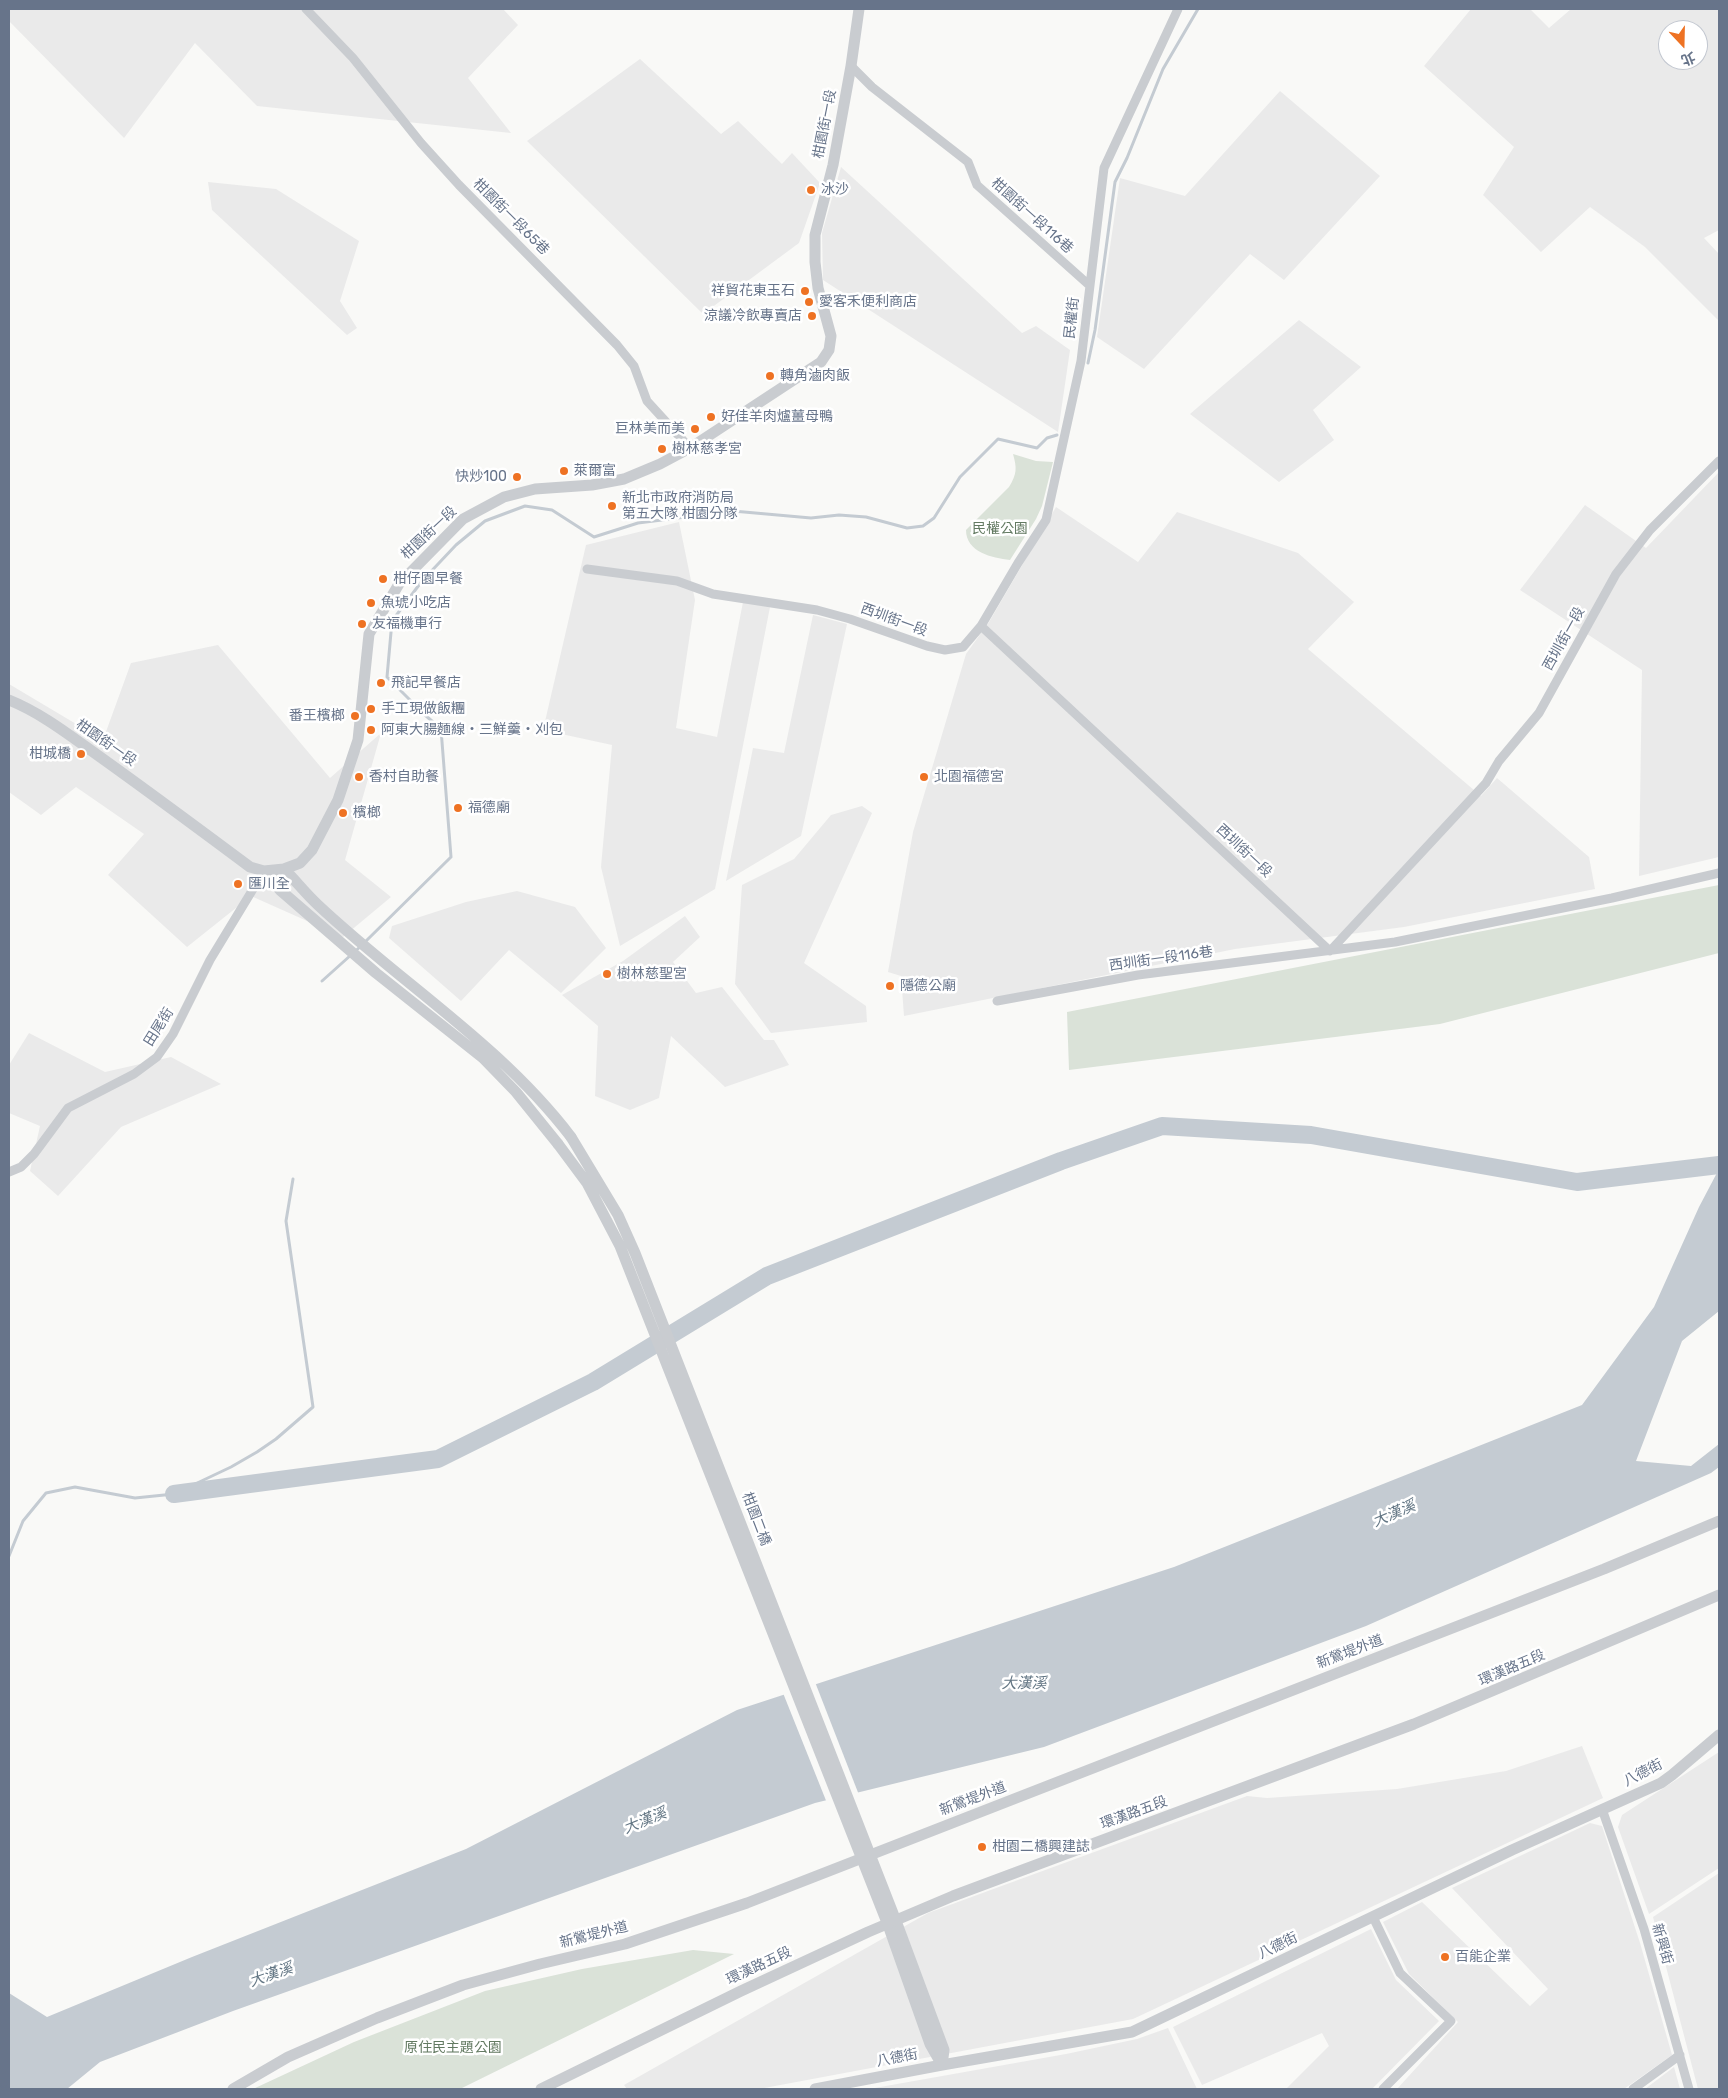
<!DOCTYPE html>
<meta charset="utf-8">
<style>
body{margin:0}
#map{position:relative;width:1728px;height:2098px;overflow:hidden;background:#f9f9f7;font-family:Rubik,"Noto Sans TC",sans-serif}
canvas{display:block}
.frame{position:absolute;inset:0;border:10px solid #67748a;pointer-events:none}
.north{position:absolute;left:1658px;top:20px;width:50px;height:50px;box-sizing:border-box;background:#fff;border:1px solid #c2c7d0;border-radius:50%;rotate:159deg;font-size:14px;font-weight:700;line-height:20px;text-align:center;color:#67748a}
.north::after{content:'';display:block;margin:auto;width:18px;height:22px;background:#ee7223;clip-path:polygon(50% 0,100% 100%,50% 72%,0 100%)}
</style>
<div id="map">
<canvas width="1728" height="2098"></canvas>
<div class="frame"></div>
<div class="north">北</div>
</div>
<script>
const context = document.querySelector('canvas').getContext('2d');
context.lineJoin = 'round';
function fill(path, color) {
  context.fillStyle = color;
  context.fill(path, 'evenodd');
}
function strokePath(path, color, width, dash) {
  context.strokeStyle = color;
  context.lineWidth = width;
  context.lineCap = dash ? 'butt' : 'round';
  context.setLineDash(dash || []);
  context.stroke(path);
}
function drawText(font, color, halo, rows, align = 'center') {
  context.font = font + ' Rubik,"Noto Sans TC",sans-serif';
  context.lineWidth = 5;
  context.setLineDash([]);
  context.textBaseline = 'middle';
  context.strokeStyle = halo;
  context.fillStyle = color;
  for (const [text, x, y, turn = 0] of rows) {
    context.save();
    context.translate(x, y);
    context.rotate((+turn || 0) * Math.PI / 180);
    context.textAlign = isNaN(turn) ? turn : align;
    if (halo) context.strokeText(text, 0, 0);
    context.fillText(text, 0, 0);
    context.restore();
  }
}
const built = new Path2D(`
 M9 9H503L518 25 468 78 511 133 257 106 195 43 124 138 9 21Z
 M1471 9H1530L1549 28 1571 9H1719V230L1704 238 1719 254V321L1645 247 1590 207 1541 252 1483 195 1514 147 1424 66ZM1668 30H1698V60H1668Z
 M640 59 721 134 738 121 782 164 792 153 820 183 799 243 703 314 527 141Z
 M1280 91 1380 176 1284 280 1250 254 1144 369 1097 337 1120 178 1185 196Z
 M841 167 1022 333 1036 326 1070 350 1058 432 823 280 822 233Z
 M208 182 276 189 359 241 340 301 357 328 347 335 212 210Z
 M1299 320 1361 367 1313 410 1334 440 1279 482 1190 414Z
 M1719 472V857L1639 876 1642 670 1520 590 1585 505 1646 548Z
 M1056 507 1138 562 1177 512 1298 553 1354 602 1308 649 1481 796 1497 778 1589 857 1595 889 1404 927 1235 949 904 1016 901 976 888 972 913 832 966 654 989 622Z
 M679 522 695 600 676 728 717 737 743 602 770 607 715 889 620 946 601 867 612 745 543 730 586 545Z
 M813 615 847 624 801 836 726 881 753 748 784 753Z
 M218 645 330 778 381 733 345 860 391 897 343 937 251 896 187 947 108 875 144 834 76 787 41 815 9 792V684L103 740 131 663Z
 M862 806 872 813 804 963 866 1006 867 1022 771 1033 735 984 742 885 794 859 831 815Z
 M517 891 575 907 606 948 561 993 509 950 461 1001 389 938 392 926 466 902Z
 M685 916 700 937 673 962 696 993 722 987 764 1040H774L789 1065 725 1087 671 1036 659 1098 630 1110 595 1096 598 1026 562 995 623 961Z
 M29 1033 105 1072 171 1057 221 1084 121 1127 58 1196 30 1171 40 1126 9 1113V1065Z
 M1582 1746 1603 1798 1133 2019 759 2089H627L624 2085 928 1913 1247 1796 1267 1798 1397 1789 1506 1771Z
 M1719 1752V1868L1649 1914 1618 1827 1622 1815Z
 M1590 1823 1602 1826 1640 1943 1672 2055 1624 2089H1397L1458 2022 1409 1974 1383 1922 1422 1902 1530 2006 1548 1989 1452 1888Z
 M1719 1873V2089H1698L1653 1917Z
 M1371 1929 1396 1980 1439 2021 1372 2089H1286L1329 2046 1322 2033 1202 2085 1173 2027Z
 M1168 2028 1197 2089H869L1066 2054 1137 2039Z
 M1674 2067 1680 2089H1645Z`);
const green = new Path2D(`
 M1013 454 1036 461 1053 462 1042 506 1036 519 1010 560C992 558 966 552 966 530L1009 487C1017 474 1017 468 1013 454Z
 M1719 885V953L1440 1024 1069 1070 1067 1012Z
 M693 1950 734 1954 460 2089H253L354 2042 485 1991 582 1969Z`);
const water = new Path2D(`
 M1719 1169V1311L1682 1341 1636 1461 1691 1466 1719 1444V1467L1711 1473 1366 1626 1044 1747 815 1803 233 2011 100 2062 67 2089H9V1993L47 2017 192 1957 466 1849 737 1710 1174 1567 1582 1405 1654 1307 1699 1207Z`);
const pier = new Path2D(`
 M815 1682 859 1795 827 1803 783 1693Z`);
const stream = new Path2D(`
 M1088 363 1095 330 1115 182 1127 158 1163 69 1198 9
 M365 942 451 857 441 729 425 715 387 677 392 621 422 581 456 545 485 521 525 506 552 510 594 537 638 523 733 511 811 518 839 515 866 517 907 528 923 526 934 518 960 477 998 439 1037 448 1047 438 1057 435
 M322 981 361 946
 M9 1556 23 1521 46 1493 75 1487 135 1498 174 1494 231 1467 257 1452 276 1439 313 1407 286 1221 293 1179`);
const river = new Path2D(`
 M174 1494 438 1459 593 1382 767 1276 1061 1161 1162 1126 1311 1135 1577 1182 1719 1165`);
const minor = new Path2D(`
 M306 9 353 58 421 143 459 185 617 345 634 366 647 401 690 448
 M851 66 872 87 968 162 977 185 1089 285
 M587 569 677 581 713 594 817 610 850 619 927 646 945 650 963 647 981 626 1018 563 1046 520 1081 361 1104 168 1178 9
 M981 626 1330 951
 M1330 951 1486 783 1499 761 1539 713 1616 574 1650 530 1719 461
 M997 1001 1138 975 1395 942 1612 898 1719 873
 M9 1172 21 1167 34 1154 68 1108 134 1074 157 1057 173 1034 210 960 264 871
 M1602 1809 1644 1929 1689 2089
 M1373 1917 1400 1973 1451 2021 1383 2089
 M1633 2089 1680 2055`);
const tertiary = new Path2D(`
 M9 700C41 713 68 734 96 754 148 791 199 829 250 867L264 871 284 869 300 863 312 850 338 800 358 740 369 634 399 584 463 519 504 497 535 489 592 485 624 479 660 464 690 448 821 362 829 350 831 336 818 288 815 262V235L833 165 851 66 859 9
 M284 869C296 881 306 894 318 905 402 984 501 1045 571 1137
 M264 871 280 890 376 973 483 1058 516 1092 558 1144
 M896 1921 944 2050 942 2065
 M888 1925 930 2044 942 2065
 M233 2089 288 2057 377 2018 463 1985 540 1964 625 1944 747 1903 1604 1569 1719 1521
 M541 2089 741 1991 868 1932 953 1896 1414 1724 1719 1595
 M815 2089 942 2065 1132 2032 1512 1850 1661 1783 1672 1775 1719 1735`);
const tertiaryBridge = new Path2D(`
 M571 1137 618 1215 635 1253 896 1921
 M558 1144 587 1183 620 1246 888 1925`);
const markers = [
 [811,190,5,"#ee7223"],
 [805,291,5,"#ee7223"],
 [809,302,5,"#ee7223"],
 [812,316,5,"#ee7223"],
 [770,376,5,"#ee7223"],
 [711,417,5,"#ee7223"],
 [695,429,5,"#ee7223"],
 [662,449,5,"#ee7223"],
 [564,471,5,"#ee7223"],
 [517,477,5,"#ee7223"],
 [612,506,5,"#ee7223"],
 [383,579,5,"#ee7223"],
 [371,603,5,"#ee7223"],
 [362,624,5,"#ee7223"],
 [381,683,5,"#ee7223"],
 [371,709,5,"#ee7223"],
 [355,716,5,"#ee7223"],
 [371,730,5,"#ee7223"],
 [81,754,5,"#ee7223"],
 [359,777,5,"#ee7223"],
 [924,777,5,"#ee7223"],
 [458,808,5,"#ee7223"],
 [343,813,5,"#ee7223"],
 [238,884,5,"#ee7223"],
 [607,974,5,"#ee7223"],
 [890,986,5,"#ee7223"],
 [982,1847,5,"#ee7223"],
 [1445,1957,5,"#ee7223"]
];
const streetNames = [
 ["柑園街一段",825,124,-79],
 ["柑園街一段116巷",1032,216,42],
 ["柑園街一段65巷",511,217,45],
 ["民權街",1072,318,-84],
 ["柑園街一段",429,533,-43],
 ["西圳街一段",894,620,20],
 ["西圳街一段",1564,639,-61],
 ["柑園街一段",106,743,35],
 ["西圳街一段",1244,851,43],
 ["西圳街一段116巷",1161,959,-8],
 ["田尾街",159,1027,-58],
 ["柑園二橋",756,1519,69],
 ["新鶯堤外道",1350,1652,-21],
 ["環漢路五段",1512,1668,-23],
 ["八德街",1643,1773,-27],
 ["新鶯堤外道",973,1799,-21],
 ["環漢路五段",1134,1813,-20],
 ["新鶯堤外道",594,1935,-14],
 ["新興街",1662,1944,74],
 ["八德街",1278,1946,-26],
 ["環漢路五段",759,1966,-25],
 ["八德街",897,2058,-11]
];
const poiNames = [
 ["冰沙",821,190],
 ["祥貿花東玉石",795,291,"right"],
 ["愛客禾便利商店",819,302],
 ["涼議冷飲專賣店",802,316,"right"],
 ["轉角滷肉飯",780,376],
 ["好佳羊肉爐薑母鴨",721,417],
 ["巨林美而美",685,429,"right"],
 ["樹林慈孝宮",672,449],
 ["萊爾富",574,471],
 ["快炒100",507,477,"right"],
 ["新北市政府消防局",622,498],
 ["第五大隊 柑園分隊",622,514],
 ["柑仔園早餐",393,579],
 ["魚琥小吃店",381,603],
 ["友福機車行",372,624],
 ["飛記早餐店",391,683],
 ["手工現做飯糰",381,709],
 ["番王檳榔",345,716,"right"],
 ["阿東大腸麵線‧三鮮羹‧刈包",381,730],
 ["柑城橋",71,754,"right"],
 ["香村自助餐",369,777],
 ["北園福德宮",934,777],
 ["福德廟",468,808],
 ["檳榔",353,813],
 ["匯川全",248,884],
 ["樹林慈聖宮",617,974],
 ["隱德公廟",900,986],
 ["柑園二橋興建誌",992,1847],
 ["百能企業",1455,1957]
];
const parkNames = [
 ["民權公園",1000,529],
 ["原住民主題公園",453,2048]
];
const waterNames = [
 ["大漢溪",1394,1514,-23],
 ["大漢溪",1024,1684],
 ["大漢溪",645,1821,-22],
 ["大漢溪",271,1975,-19]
];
fill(built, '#eaeaea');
fill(green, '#dae2d8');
fill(water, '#c4cbd2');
fill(pier, '#f9f9f7');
strokePath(stream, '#c4cbd2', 3);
strokePath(river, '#c4cbd2', 18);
strokePath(minor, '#c9ccd0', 9);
strokePath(tertiary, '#c9ccd0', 11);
strokePath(tertiaryBridge, '#c9ccd0', 11);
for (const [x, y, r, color] of markers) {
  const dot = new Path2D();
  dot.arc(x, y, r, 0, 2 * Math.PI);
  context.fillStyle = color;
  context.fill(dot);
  strokePath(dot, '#fff', 2);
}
drawText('14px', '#67748a', '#fff', streetNames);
drawText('14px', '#67748a', '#fff', poiNames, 'left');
drawText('14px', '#637a62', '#fff', parkNames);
drawText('italic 15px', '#637684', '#fff', waterNames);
</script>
